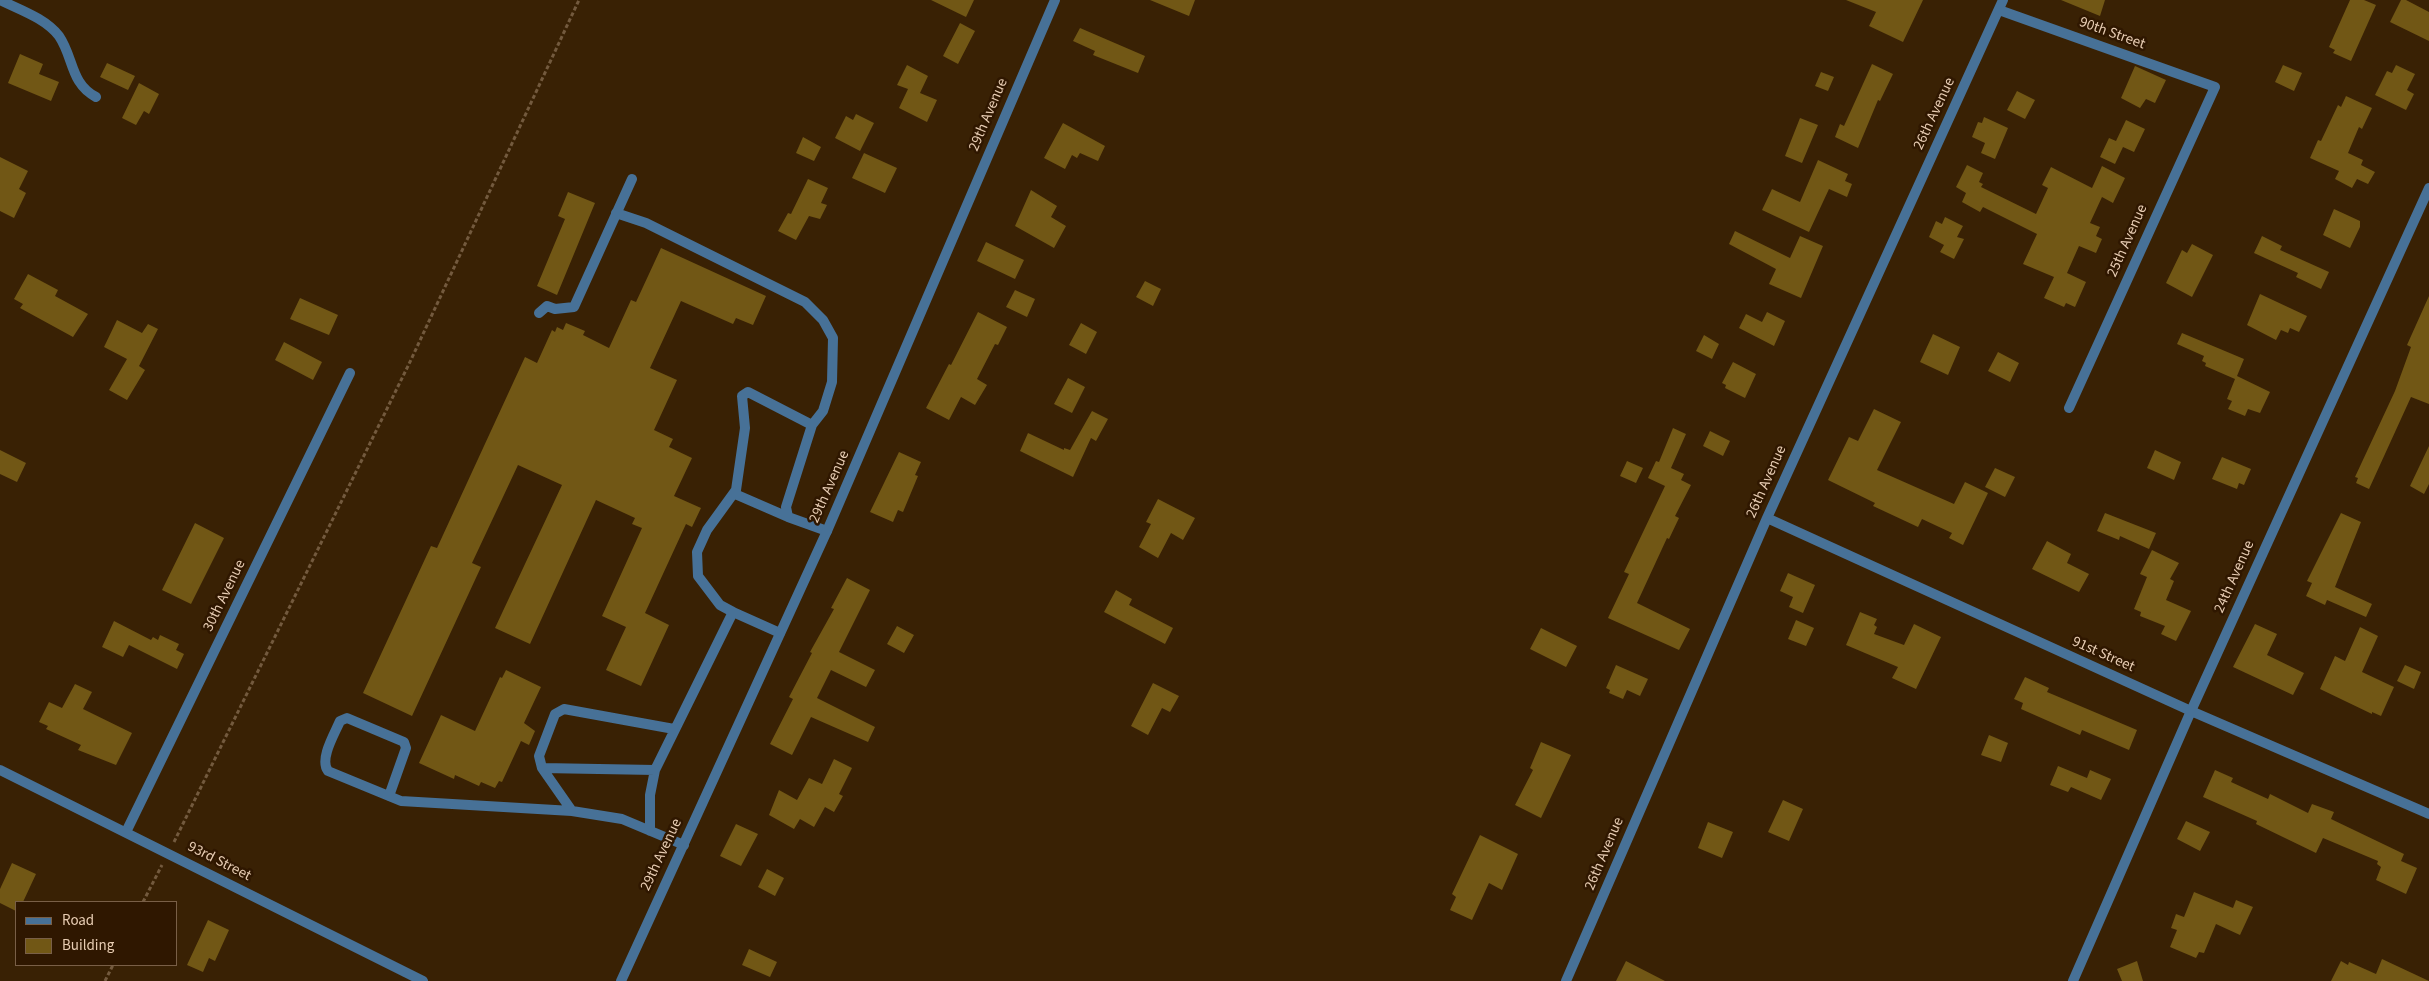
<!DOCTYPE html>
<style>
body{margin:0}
#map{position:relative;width:2429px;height:981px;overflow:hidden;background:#392104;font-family:"Source Sans 3",sans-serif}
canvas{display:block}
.legend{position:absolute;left:15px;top:901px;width:162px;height:65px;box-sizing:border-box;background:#2f1700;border:1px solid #795f47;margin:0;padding:6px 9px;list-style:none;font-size:15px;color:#e7ccb2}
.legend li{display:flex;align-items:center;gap:10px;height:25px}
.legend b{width:25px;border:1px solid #795f47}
</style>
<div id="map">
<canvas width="2429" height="981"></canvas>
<ul class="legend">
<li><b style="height:6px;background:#477197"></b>Road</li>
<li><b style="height:14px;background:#715715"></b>Building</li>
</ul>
</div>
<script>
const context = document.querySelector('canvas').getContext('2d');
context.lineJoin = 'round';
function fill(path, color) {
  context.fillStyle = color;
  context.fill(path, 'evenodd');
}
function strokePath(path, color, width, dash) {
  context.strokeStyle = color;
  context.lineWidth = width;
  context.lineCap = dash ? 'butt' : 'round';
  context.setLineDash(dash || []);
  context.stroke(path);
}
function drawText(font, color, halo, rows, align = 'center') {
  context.font = font + ' "Source Sans 3",sans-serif';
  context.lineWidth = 5;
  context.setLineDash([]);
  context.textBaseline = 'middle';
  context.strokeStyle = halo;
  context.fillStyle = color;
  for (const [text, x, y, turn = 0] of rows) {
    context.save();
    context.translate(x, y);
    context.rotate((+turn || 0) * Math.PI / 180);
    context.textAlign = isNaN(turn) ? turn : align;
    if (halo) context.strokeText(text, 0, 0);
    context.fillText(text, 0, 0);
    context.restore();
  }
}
const building = new Path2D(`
 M931 0H974L966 17Z
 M1150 0H1195L1189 16Z
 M1846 0H1923L1903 42 1869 26 1876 12Z
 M2061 0H2105L2100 16Z
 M2350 0H2364L2376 5 2351 61 2333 53 2335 50 2329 47Z
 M2401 0H2406L2429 12V41L2390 22Z
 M960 23 975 31 958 64 943 56Z
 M1080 28 1145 56 1138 73 1093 55 1095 51 1073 41Z
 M20 54 43 64 39 74 59 82 51 101 8 83Z
 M107 63 135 76 128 90 100 77Z
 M1872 64 1893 74 1880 101 1878 100 1858 148 1835 137 1840 124 1844 126Z
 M907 65 928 76 920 93 937 100 927 122 899 108 908 89 897 85Z
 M2283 65 2302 73 2294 91 2275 82Z
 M2396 65 2415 74 2407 90 2414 94 2406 110 2375 95 2387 71 2392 73Z
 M2135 66 2166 80 2155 103 2146 99 2140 108 2121 98Z
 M1821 72 1834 77 1828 91 1815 86Z
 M139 83 159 94 149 114 144 111 136 125 122 118Z
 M2017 91 2035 100 2025 119 2007 110Z
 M2346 96 2372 108 2362 129 2359 127 2348 153 2363 160 2361 165 2375 172 2368 184 2357 179 2352 188 2335 179 2339 171 2310 158 2318 140 2321 141 2338 105 2341 107Z
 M856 114 874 123 860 151 835 138 846 116 853 120Z
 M1984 117 2008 128 1995 159 1981 153 1985 143 1972 137 1978 122 1982 123Z
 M1800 118 1818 125 1802 163 1785 156Z
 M2126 120 2145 129 2134 152 2123 147 2115 164 2100 157 2109 138 2116 141Z
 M1063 123 1105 146 1098 161 1080 153 1077 158 1072 155 1065 169 1044 158Z
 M803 137 821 147 814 161 796 153Z
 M864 153 897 168 885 193 852 178Z
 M0 157 28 171 19 189 26 193 14 218 0 211Z
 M1818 160 1848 174 1845 181 1852 184 1847 197 1829 189 1809 232 1762 210 1772 189 1800 202Z
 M1967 165 1983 173 1979 182 1983 184 1981 187 2036 214 2048 188 2042 185 2051 167 2092 188 2102 166 2125 178 2113 203 2102 197 2090 223 2100 227 2096 236 2102 239 2096 253 2079 246 2067 273 2086 282 2075 307 2066 303 2064 307 2044 298 2054 277 2023 264 2037 234 1983 207 1980 212 1962 202 1966 193 1956 187Z
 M808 179 828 188 821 203 827 205 820 219 809 216 796 240 778 231 788 213 791 214Z
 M1031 190 1057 206 1051 217 1066 226 1054 248 1015 226Z
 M568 192 595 203 557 295 537 286 565 219 558 216Z
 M2334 209 2360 221V227L2350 248 2323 235Z
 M1945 217 1963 226 1957 237 1964 239 1954 259 1940 252 1944 245 1929 237 1936 221 1942 224Z
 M1735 231 1790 258 1800 236 1823 246 1801 298 1769 284 1776 269 1729 244Z
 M2262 236 2282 246 2280 250 2329 272 2321 289 2296 277 2298 273 2254 253Z
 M986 242 1024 260 1015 279 977 261Z
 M2192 244 2213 255 2192 297 2166 283 2182 250 2187 253Z
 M661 248 766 296 753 325 736 318 733 324 681 301 650 368 677 380 654 430 673 439 669 447 692 458 674 496 701 508 692 527 686 524 645 613 669 625 641 686 606 670 626 627 602 616 642 528 632 524 635 518 596 500 530 644 495 628 562 485 518 465 472 563 481 567 412 716 363 693 431 546 437 548 525 357 537 363 552 330 555 332 557 327 563 330 566 323 585 331 583 335 609 348 631 300 636 302Z
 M28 274 58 290 55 296 88 314 73 337 20 308 23 304 14 299Z
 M1145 281 1161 289 1153 306 1136 297Z
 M1015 290 1035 299 1027 317 1006 307Z
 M2260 294 2307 316 2299 332 2290 328 2288 333 2281 330 2276 340 2247 325Z
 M2429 296V404L2411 397 2369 489 2356 483 2358 478 2355 477 2395 391 2411 347 2407 345Z
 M300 298 338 315 329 335 290 319Z
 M978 312 1007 327 998 345 995 344 977 379 987 385 975 405 961 397 949 420 926 408 949 364 951 365Z
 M1767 312 1785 321 1774 346 1739 328 1746 314 1762 322Z
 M117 320 142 333 148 324 158 329 139 366 145 370 127 400 109 390 127 359 104 347Z
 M1081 323 1097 332 1086 354 1069 345Z
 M2182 333 2244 359 2237 376 2270 392 2260 413 2248 409 2245 416 2228 409 2232 401 2227 399 2235 379 2205 366 2206 363 2202 361 2204 356 2177 344Z
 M1933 334 1960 347 1948 375 1920 362Z
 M1704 335 1719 344 1712 359 1696 351Z
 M284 342 322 362 313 380 275 360Z
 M1998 352 2019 363 2010 382 1988 371Z
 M1733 362 1756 374 1745 398 1725 388 1726 385 1722 383Z
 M1068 378 1085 387 1072 413 1054 404Z
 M1874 409 1901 422 1877 470 1954 504 1965 482 1988 493 1963 545 1949 538 1952 533 1922 519 1918 527 1873 506 1875 503 1828 480 1849 437 1858 441Z
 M1092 411 1108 419 1096 441 1091 438 1073 477 1020 451 1028 433 1064 450V448L1070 450Z
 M1673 428 1686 434 1671 468 1684 474 1681 480 1691 485 1675 516 1679 518 1669 539 1667 538 1637 603 1690 629 1679 650 1608 618 1629 574 1624 572 1665 486 1648 478 1656 461 1659 462Z
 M1710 431 1730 441 1723 456 1703 446Z
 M2429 446V484L2424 494 2410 486Z
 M0 450 26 463 17 482 0 474Z
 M2155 450 2181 462 2174 480 2147 468Z
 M899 452 921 462 915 475 918 476 903 512 898 510 893 522 870 512Z
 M2222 457 2251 469 2244 485 2239 483 2237 489 2212 479Z
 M1627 461 1643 468 1636 483 1620 476Z
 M1995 468 2015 477 2005 497 1985 487Z
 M1158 499 1195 518 1183 540 1171 533 1158 558 1139 547 1151 524 1146 522Z
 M2105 513 2156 533 2149 549 2120 536 2119 540 2097 531Z
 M2341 513 2361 522 2335 587 2372 604 2366 617 2327 600 2325 605 2306 596 2312 583 2307 581Z
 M195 523 224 538 191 604 162 590Z
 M2047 541 2071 554 2067 563 2089 574 2079 592 2032 569Z
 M2152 550 2179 563 2170 579 2174 581 2166 600 2191 611 2176 641 2161 634 2165 626 2140 616 2141 612 2134 609 2147 577 2140 574Z
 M1788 573 1815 585 1803 613 1789 607 1793 597 1780 591Z
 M847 578 870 590 839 652 875 670 866 687 831 670 817 698 875 727 868 742 811 717 792 755 770 744 793 699 789 697 812 653 810 652 834 609 831 608Z
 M1116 590 1132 599 1129 605 1173 628 1165 644 1104 612Z
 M1860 612 1877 619 1874 625 1877 627 1874 634 1904 645 1914 624 1941 637 1916 689 1892 678 1898 667 1846 645Z
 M1796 620 1814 628 1806 646 1788 639Z
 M114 621 151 640 153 637 158 640 160 635 179 644 176 650 184 654 177 669 129 645 123 657 102 647Z
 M2255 624 2277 634 2267 655 2304 673 2293 695 2233 667Z
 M897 626 914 635 904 653 887 644Z
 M2360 627 2378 636 2362 672 2394 687 2381 716 2372 712V714L2320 689 2335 656 2345 661Z
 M1541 628 1577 646 1566 667 1530 649Z
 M1616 665 1648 679 1640 696 1627 690 1623 699 1609 693 1610 690 1606 688Z
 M2405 665 2421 672 2414 689 2397 681Z
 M506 670 541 687 524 723 535 731 529 745 521 741 502 782 499 781 495 788 481 782 479 786 455 775 454 779 419 763 441 715 475 731 500 677 502 678Z
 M2025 677 2049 688 2047 692 2137 730 2129 750 2082 730 2080 735 2021 709 2023 703 2014 699Z
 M1153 683 1179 696 1170 712 1162 708 1148 735 1131 726Z
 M75 684 92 692 83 709 132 733 116 765 78 750 81 745 46 729 48 726 39 722 49 702 62 708Z
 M1989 735 2008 743 2001 762 1981 755Z
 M1541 742 1571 755 1541 818 1515 805 1533 770 1530 768Z
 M834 759 852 768 839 794 843 796 834 812 825 807 814 827 800 819 794 829 769 815 779 790 797 800 809 778 822 784Z
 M2058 766 2087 778 2090 770 2111 779 2101 800 2071 787 2068 792 2050 785Z
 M2215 770 2233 778 2231 782 2268 799 2270 794 2308 813 2312 804 2334 812 2331 819 2404 854 2401 861 2417 868 2406 894 2376 880 2381 867 2377 864 2378 861 2323 838 2316 853 2256 824 2257 821 2203 797Z
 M1783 800 1803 809 1789 841 1768 832Z
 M2186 821 2210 832 2200 851 2177 839Z
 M1708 822 1733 832 1722 858 1698 848Z
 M736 824 758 834 741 866 720 856Z
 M1480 835 1518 854 1502 890 1489 883 1472 920 1450 910 1456 897 1452 894Z
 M12 863 36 874 23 902H16V911L0 903V889Z
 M767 869 784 878 775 896 758 887Z
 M2194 892 2233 908 2236 900 2253 907 2240 935 2216 924 2204 953 2199 952 2196 958 2170 947 2177 930 2171 928 2176 914 2184 917Z
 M208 920 229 930 215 961 209 958 203 972 187 965Z
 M749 949 777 962 770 977 742 965Z
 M2382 959 2429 981H2331L2341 961 2348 965 2349 962 2376 974Z
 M1626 961 1665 981H1616Z
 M2137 961 2143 981H2122L2117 969Z`);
const path = new Path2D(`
 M174 842 409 364 579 0
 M143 902 162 865
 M105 981 113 965`);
const service = new Path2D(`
 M0 0C20 10 45 18 59 36 74 58 70 83 96 97
 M616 213 646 223 805 302 823 320 833 338 832 382 823 411 812 425 786 507 788 517 827 531
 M539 313 547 306 555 309 574 307 632 179
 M735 494 788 517
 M733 612 720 605 698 576 697 552 707 530 736 490 745 428 742 396 748 392 812 425
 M542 768 655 770
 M389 796 406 748 404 742 347 718 340 721C335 733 319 759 328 771L401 801 572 811 622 819 684 845
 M572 811 542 768 539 756 555 714 564 709 674 729
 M650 831V795L655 770 733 612 780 633`);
const minor = new Path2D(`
 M1999 10 2215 87 2069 408
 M1767 518 2191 711 2429 814
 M126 832 350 373
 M621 981 827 531 1055 0
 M1566 981 1767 518 2003 0
 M2073 981 2191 711 2429 188`);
const tertiary = new Path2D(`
 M0 770 423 981`);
const streetNames = [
 ["90th Street",2112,34,20],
 ["26th Avenue",1935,114,-65],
 ["29th Avenue",989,115,-67],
 ["25th Avenue",2128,241,-66],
 ["26th Avenue",1767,482,-66],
 ["29th Avenue",830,487,-66],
 ["24th Avenue",2235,577,-66],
 ["30th Avenue",225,596,-64],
 ["91st Street",2103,655,24],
 ["26th Avenue",1605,854,-67],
 ["29th Avenue",662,855,-65],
 ["93rd Street",219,862,27]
];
fill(building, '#715715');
strokePath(path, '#735a3e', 3, [4, 2.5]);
strokePath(service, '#477197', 10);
strokePath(minor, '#477197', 10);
strokePath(tertiary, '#477197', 10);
drawText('15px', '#e7ccb2', '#2f1700', streetNames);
</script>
